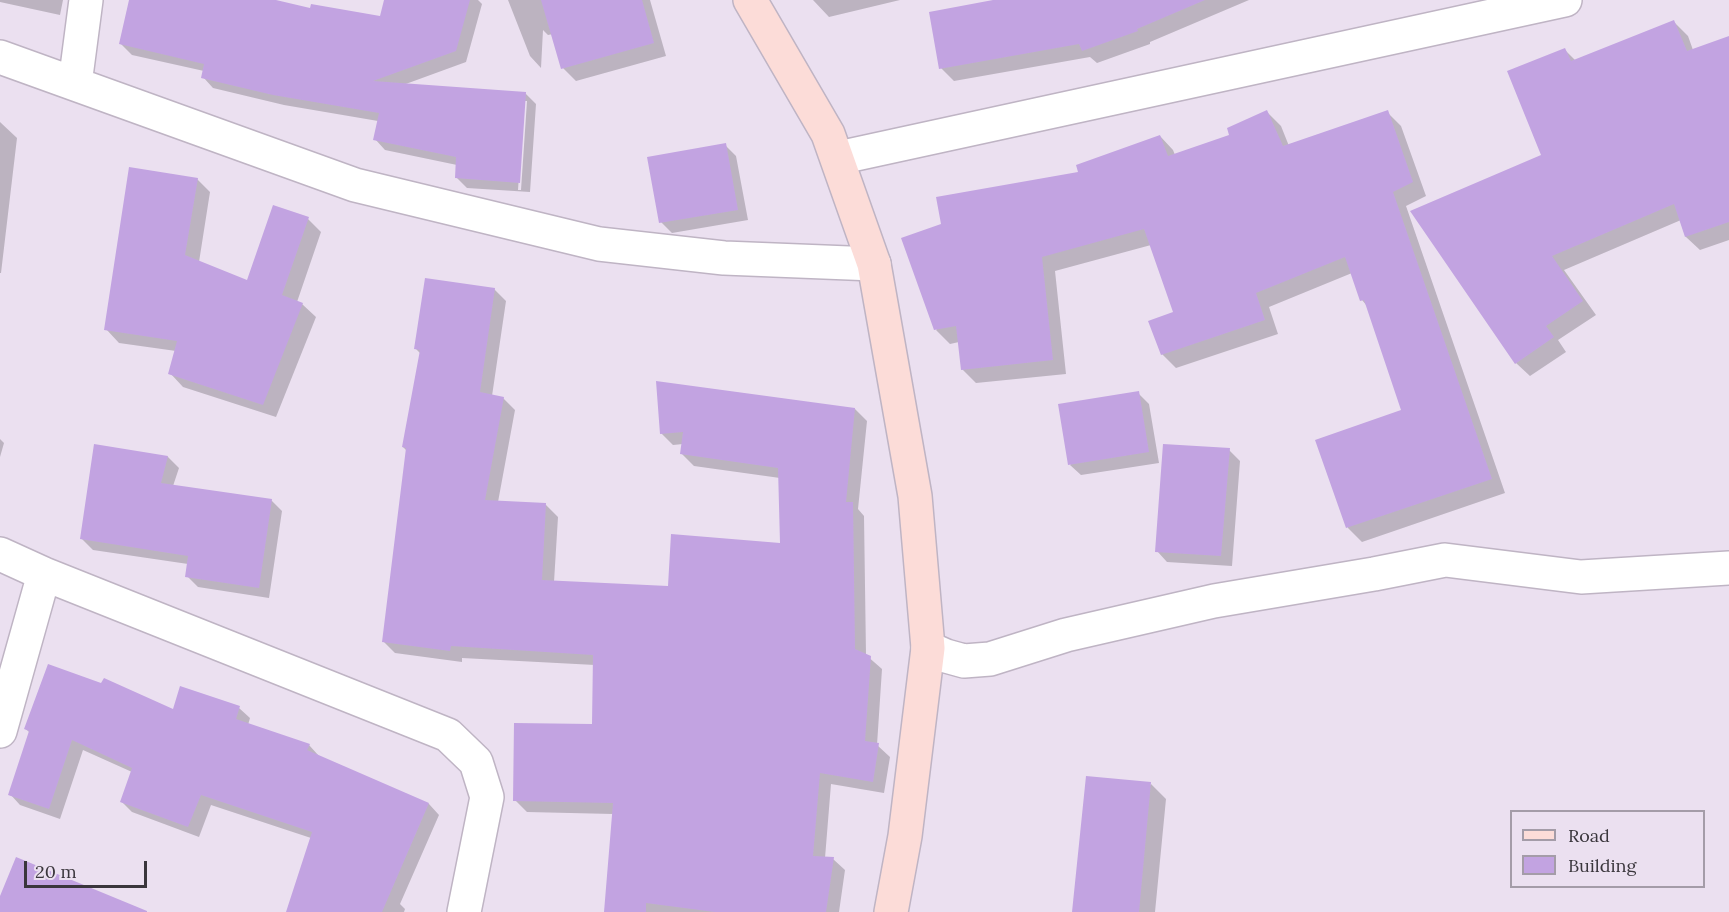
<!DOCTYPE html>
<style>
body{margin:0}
#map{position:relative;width:1729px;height:912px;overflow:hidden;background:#ebe0f0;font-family:Lora,serif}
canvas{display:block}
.legend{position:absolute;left:1510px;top:810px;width:195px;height:78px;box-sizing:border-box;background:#ebe0f0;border:2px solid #a49ca8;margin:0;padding:8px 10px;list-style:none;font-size:18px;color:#3a363c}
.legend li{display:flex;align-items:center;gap:12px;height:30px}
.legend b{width:30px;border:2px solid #a49ca8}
.scale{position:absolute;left:24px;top:861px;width:123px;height:27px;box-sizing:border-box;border:3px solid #3a363c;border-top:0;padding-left:8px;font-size:18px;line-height:21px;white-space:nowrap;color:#3a363c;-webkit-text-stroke:4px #ebe0f0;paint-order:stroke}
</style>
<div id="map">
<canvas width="1729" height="912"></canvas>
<ul class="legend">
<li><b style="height:8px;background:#fcdcd8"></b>Road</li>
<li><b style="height:16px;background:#c2a3e1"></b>Building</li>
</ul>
<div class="scale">20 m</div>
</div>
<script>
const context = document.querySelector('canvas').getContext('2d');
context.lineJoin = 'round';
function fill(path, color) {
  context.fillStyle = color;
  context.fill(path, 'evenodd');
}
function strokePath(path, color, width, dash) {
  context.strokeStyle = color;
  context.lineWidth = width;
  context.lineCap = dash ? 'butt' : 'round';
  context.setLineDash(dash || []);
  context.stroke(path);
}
const shadow = new Path2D(`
 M0 0H63L60 15 0 2Z
 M131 0H270L311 10 381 18 385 0H478L482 4 466 62 403 85 525 93 536 104 530 192 467 188 456 177 457 165 385 150 375 139 378 121 284 105 213 88 203 77 204 71 132 55 121 44ZM524 101H527L521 190H518Z
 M508 0H650L666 56 576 81 563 68 553 34 548 35 543 30 541 68 530 56Z
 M813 0H900L829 17Z
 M1002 0H1249L1150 42V44L1097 63 1090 57 954 81 941 68Z
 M1674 22 1688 36 1693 50 1729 38V240L1700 250 1686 237 1681 220 1564 270 1596 315 1558 340 1566 352 1530 376 1516 363 1543 155 1565 50 1576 61Z
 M1267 112 1281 126 1289 146 1387 112 1401 126 1426 196 1406 206 1505 493 1362 542 1348 528 1317 440 1403 411 1367 306 1362 300 1352 273 1269 307 1278 334 1176 368 1162 354 1175 313 1151 245 1055 271 1066 374 976 383 962 369 959 342 950 344 936 330 1080 174 1160 136 1173 150 1175 155 1231 135Z
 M0 122 17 138 1 273H0Z
 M725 145 736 156 748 220 672 233 661 222Z
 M197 179 210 192 199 262 248 282 308 219 321 232 297 302 302 304 316 317 276 417 183 387 170 373 176 351 119 343 106 329Z
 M494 289 506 301 492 396 503 398 515 410 498 502 546 505 558 517 554 582 669 588 781 544 780 478 694 466 682 454 683 444 673 445 661 433 855 409 867 421 858 509 864 516 866 655 882 669 877 745 890 757 884 793 831 784 825 858 833 859 845 870 839 912H605L613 814 527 812 515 800 593 726 595 665 462 658V662L395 653 383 641 407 451 403 447 421 354 416 349Z
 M1138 393 1149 404 1159 463 1081 475 1070 465Z
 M0 439 4 443 0 457Z
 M96 445 168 457 179 468 173 486 271 500 282 511 269 598 198 587 187 576 188 564 93 550 82 539Z
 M1229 450 1240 461 1232 566 1167 562 1157 551Z
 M239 708 250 718 248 725 309 745 319 756 429 804 439 815 400 904 405 909 404 912H287L311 838 211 805 199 837 132 812 122 802 132 772 83 750 60 819 20 805 10 794 30 733 26 729 173 711Z
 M1151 784 1166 799 1155 912H1074Z`);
const building = new Path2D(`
 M129 0H276L310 8 311 4 380 16 384 0H470L456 51 373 81 526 92 520 183 455 178 456 157 373 140 379 113 273 95 201 78 204 64 119 44Z
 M541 0H642L654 43 561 69Z
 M993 0H1205L1137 29 1138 31 1082 51 1079 44 939 69 929 12Z
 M1674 20 1687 51 1729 36V222L1685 237 1674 204 1552 256 1583 301 1546 326 1554 337 1515 364 1410 211 1541 155 1507 71 1565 48 1571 61Z
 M1267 110 1283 146 1388 110 1413 182 1393 192 1492 479 1346 528 1315 440 1401 410 1364 300 1360 301 1345 257 1256 293 1265 320 1161 355 1148 321 1173 312 1144 229 1042 257 1053 360 961 370 956 326 934 330 901 238 941 224 936 197 1078 172 1076 165 1160 135 1168 156 1229 135 1227 128Z
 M726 143 738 210 659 223 647 157Z
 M129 167 198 178 185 255 247 280 273 205 309 217 282 295 303 303 263 405 168 374 177 341 104 330Z
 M425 278 495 288 480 392 504 397 485 500 546 503 542 580 668 586 671 534 780 543 778 468 680 454 683 432 660 434 656 381 855 408 846 502H853L855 649 871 656 865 741 879 743 873 782 820 773 813 856 834 857 826 912H715L646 903V912H604L613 803 513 801 514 723 592 724 593 655 451 646 450 651 382 642 406 448 402 447 420 350 414 349Z
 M1139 391 1149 452 1068 465 1058 404Z
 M94 444 168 456 161 483 272 499 259 588 185 577 188 556 80 539Z
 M1163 444 1230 448 1221 556 1155 552Z
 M48 664 101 683 104 678 173 709 180 686 240 706 236 719 310 744 307 750 429 803 382 912H286L312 832 201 795 188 827 120 802 132 768 72 740 49 809 8 795 29 731 24 729Z
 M1086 776 1151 782 1139 912H1072Z
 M16 857 147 911V912H0V896Z`);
const street = new Path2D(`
 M0 57 355 185 599 244 724 258 874 264
 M75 84 86 0
 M838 158 1565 0
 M0 554 44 574 448 735 476 762 487 797 464 912
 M928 648 946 656 964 661 990 659 1066 635 1214 601 1374 574 1445 560 1581 577 1729 568
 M0 731 44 574`);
const secondary = new Path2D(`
 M750 0 828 134 874 264 915 496 928 648 905 836 891 912`);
fill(shadow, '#0003');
fill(building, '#c2a3e1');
strokePath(street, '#bfb4c4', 36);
strokePath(secondary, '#bfb4c4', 36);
strokePath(street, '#fff', 33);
strokePath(secondary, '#fcdcd8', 33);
</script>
